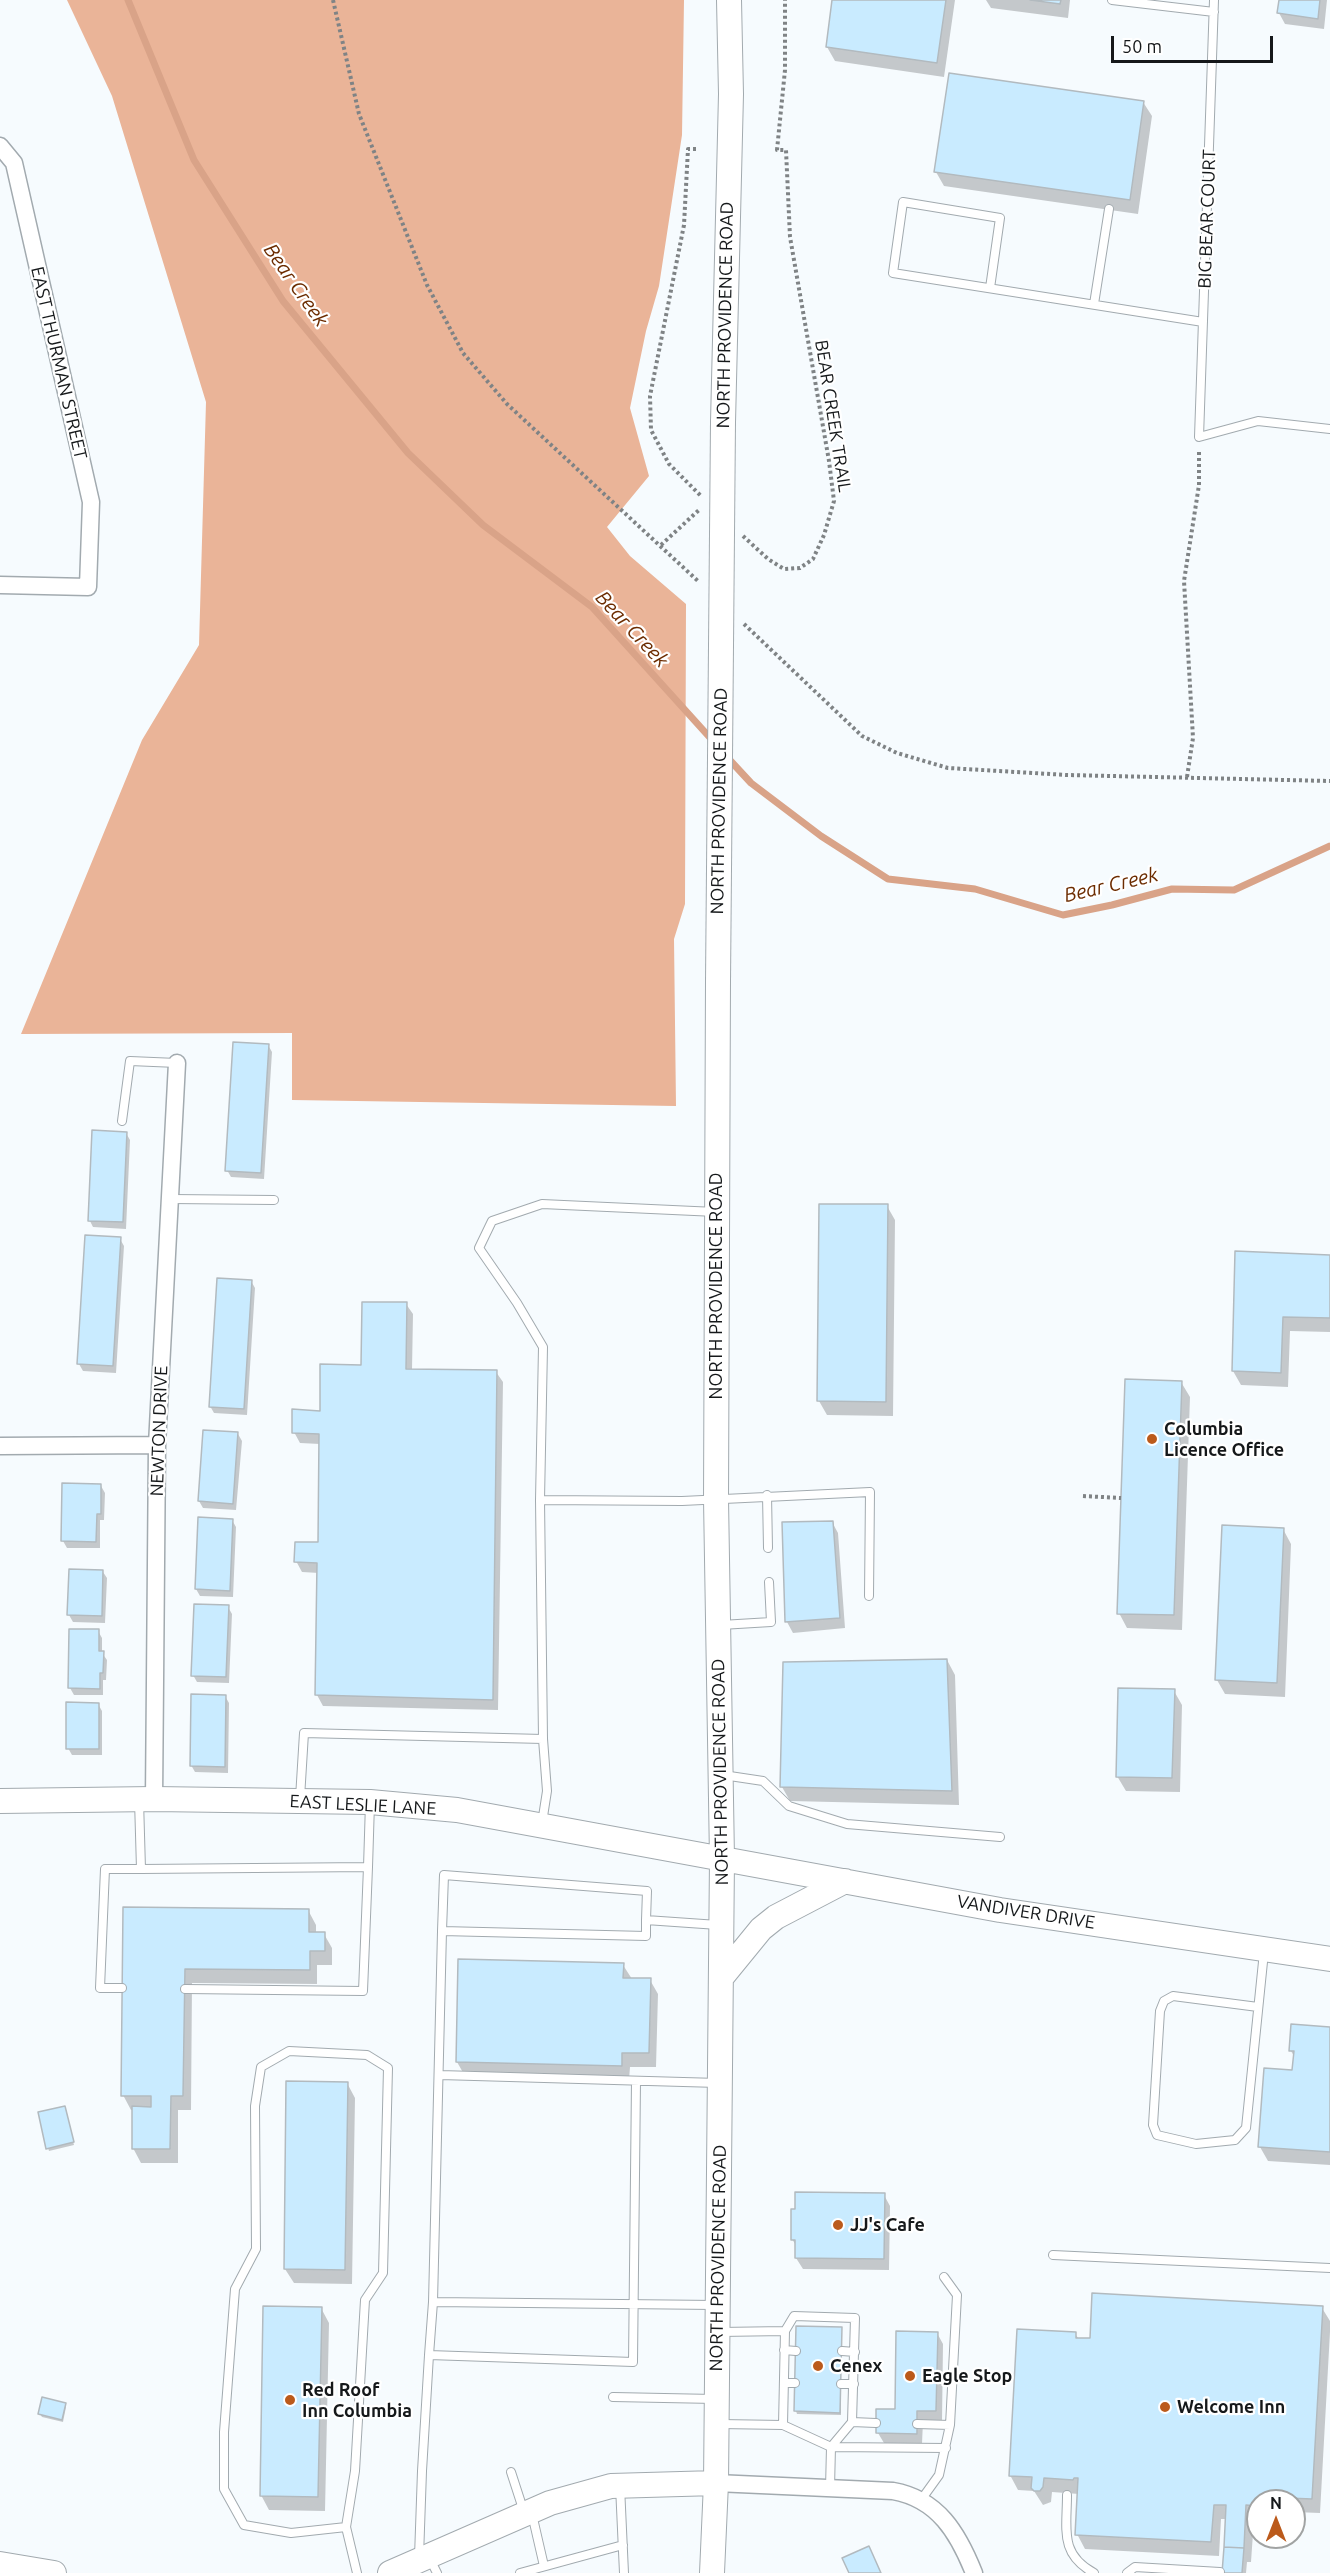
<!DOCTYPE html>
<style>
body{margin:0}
#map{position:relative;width:1330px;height:2573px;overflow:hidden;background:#f6fbfe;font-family:Ubuntu,sans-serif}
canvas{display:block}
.north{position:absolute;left:1246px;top:2489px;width:60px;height:60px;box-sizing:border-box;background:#fff;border:2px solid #a1a3a3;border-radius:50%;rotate:0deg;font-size:16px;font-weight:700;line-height:24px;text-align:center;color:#15181a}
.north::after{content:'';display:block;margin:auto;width:21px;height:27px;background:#bb5a1b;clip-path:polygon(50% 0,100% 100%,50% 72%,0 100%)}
.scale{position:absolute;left:1111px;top:36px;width:162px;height:27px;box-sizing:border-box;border:3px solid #15181a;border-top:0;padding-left:8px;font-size:18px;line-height:21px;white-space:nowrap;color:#15181a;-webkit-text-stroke:4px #fff;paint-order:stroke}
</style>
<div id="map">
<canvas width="1330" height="2573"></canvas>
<div class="north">N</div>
<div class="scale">50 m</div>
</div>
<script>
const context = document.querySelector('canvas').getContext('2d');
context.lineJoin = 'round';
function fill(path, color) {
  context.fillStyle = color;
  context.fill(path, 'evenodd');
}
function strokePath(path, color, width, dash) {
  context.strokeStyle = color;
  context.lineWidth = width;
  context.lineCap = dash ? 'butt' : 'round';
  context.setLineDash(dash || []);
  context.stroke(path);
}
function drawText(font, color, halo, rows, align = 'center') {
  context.font = font + ' Ubuntu,sans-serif';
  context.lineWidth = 4.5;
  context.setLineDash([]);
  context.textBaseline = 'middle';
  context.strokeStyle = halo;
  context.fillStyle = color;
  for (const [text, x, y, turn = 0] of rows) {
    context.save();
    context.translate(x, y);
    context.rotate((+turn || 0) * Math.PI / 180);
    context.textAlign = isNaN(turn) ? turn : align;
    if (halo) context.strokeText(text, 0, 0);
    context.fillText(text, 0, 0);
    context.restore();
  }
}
const forest = new Path2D(`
 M67 0H684L682 135 659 286 646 331 630 408 649 476 607 527 630 556 686 604 685 904 674 939 676 1106 292 1100V1033L21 1034 142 740 199 645 206 402 112 96Z`);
const shadow = new Path2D(`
 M834 0H955L944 77 835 61 827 47Z
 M986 0H1070L1068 18 991 8Z
 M1280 0H1327L1324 29 1285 24 1279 13Z
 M1143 102 1152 116 1138 214 944 186 936 172Z
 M268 1045 272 1052 264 1179 231 1177 227 1170Z
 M126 1133 130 1140 126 1229 93 1227 90 1221Z
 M887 1206 895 1220 893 1416 827 1415 819 1401Z
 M120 1239 124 1246 116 1373 83 1371 79 1364Z
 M1330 1256V1332L1290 1331 1288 1387 1241 1385 1233 1371Z
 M251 1281 255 1288 247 1415 214 1413 210 1406Z
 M406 1304 413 1314 412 1370 496 1372 503 1382 498 1710 323 1706 317 1695 319 1573 302 1572 296 1561 319 1544 320 1444 300 1443 294 1432 321 1412 362 1367Z
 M1181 1382 1190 1397 1182 1630 1127 1628 1119 1613Z
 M238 1434 242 1441 236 1510 203 1508 199 1501Z
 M101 1486 105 1493 104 1520H100V1548H67L63 1541Z
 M232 1520 236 1527 233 1597 200 1596 196 1589Z
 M832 1522 838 1533 845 1628 793 1633 787 1622 783 1523Z
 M1283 1529 1291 1544 1285 1697 1225 1694 1217 1680Z
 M103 1572 107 1578 105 1623 73 1622 69 1615Z
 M228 1607 232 1614 229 1683 197 1682 193 1675Z
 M71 1630 98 1631 102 1638V1653L107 1660 106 1680H103V1695H74L70 1688Z
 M947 1660 955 1675 959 1805 790 1801 782 1787Z
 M1174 1691 1182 1705 1180 1792 1126 1791 1117 1776Z
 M225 1696 229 1703 228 1773 195 1772 191 1765Z
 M98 1704 102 1711V1755H72L68 1748Z
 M125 1908 308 1910 316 1925V1934H324L332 1948V1965H317V1984L192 1983 191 2110H178V2163H141L133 2148V2110H131L123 2095Z
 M623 1965 632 1979 650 1980 658 1994 656 2067H630L629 2080 465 2076 457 2062Z
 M1330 2029V2165L1268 2161 1260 2147 1294 2071 1295 2058 1291 2051Z
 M347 2083 355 2098 352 2284 294 2283 285 2269Z
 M64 2107 74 2145 49 2151 48 2148Z
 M884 2195 890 2206 889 2270 803 2269 796 2258 797 2247 792 2239Z
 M321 2308 329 2323 325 2511 269 2510 261 2495Z
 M1322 2308 1330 2321V2332L1320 2513 1294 2512V2501H1258V2520L1254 2519 1251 2562H1247L1246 2573H1224L1227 2519H1221L1219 2556 1085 2549 1077 2534 1079 2494 1052 2492 1051 2502 1043 2505 1034 2491 1018 2490 1010 2475 1075 2334 1079 2339 1091 2340Z
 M841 2328V2415L797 2414 796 2411Z
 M937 2333 943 2344 942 2422 923 2421 922 2444 884 2443 878 2433 896 2411Z
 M65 2404 66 2407 63 2422 42 2417 40 2414Z`);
const stream = new Path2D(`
 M128 0 194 160 283 301 408 453 483 525 592 607 713 741
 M726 756 751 783 821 836 888 879 975 889 1063 915 1112 905 1172 889 1234 890 1330 846`);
const building = new Path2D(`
 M832 0H946L937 63 826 47Z
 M1030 0H1061L1060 4Z
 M1279 0H1320L1318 19 1277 13Z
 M949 73 1144 101 1130 200 934 172Z
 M233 1042 269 1044 261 1173 225 1171Z
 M92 1130 127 1132 123 1222 88 1221Z
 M819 1204H888L886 1402 817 1401Z
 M85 1235 121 1237 113 1366 77 1364Z
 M1235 1251 1330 1255V1318L1283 1317 1281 1373 1232 1371Z
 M217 1278 252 1280 244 1409 209 1407Z
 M362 1302H407L406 1369 497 1370 493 1700 315 1695 317 1563 294 1562 295 1542H318L319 1434 292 1433V1409L320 1411V1364L361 1365Z
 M1125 1379 1182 1381 1174 1615 1117 1614Z
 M203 1430 238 1432 233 1504 198 1501Z
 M62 1483 101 1484V1514H97L96 1542 61 1541Z
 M198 1517 233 1519 230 1591 195 1589Z
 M833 1521 840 1618 785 1622 782 1522Z
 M1222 1525 1284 1528 1277 1683 1215 1680Z
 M69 1569 103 1570 102 1616 67 1615Z
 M194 1604 229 1605 226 1677 191 1676Z
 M69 1629H99V1651H104L103 1673H100V1689L68 1688Z
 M947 1659 952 1791 780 1787 783 1662Z
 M1118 1688 1175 1689 1172 1778 1116 1777Z
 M191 1694 226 1695 225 1767 190 1766Z
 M66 1702 99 1703V1749H66Z
 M123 1907 309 1909V1932H325V1951H310V1970L185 1969 183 2096H171L170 2149H132V2106L151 2107V2096H121Z
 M458 1959 624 1963 623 1978H651L649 2053H622V2066L456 2062Z
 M1291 2024 1330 2027V2152L1258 2147 1264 2068 1292 2070 1294 2051H1289Z
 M286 2081 348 2082 345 2270 284 2269Z
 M65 2106 74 2142 46 2149 38 2112Z
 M795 2192 885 2193 884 2259 795 2258V2240H791V2209H795Z
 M1092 2293 1323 2306 1312 2499 1262 2497 1258 2506 1246 2505 1244 2548 1224 2547 1226 2505H1214L1211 2542 1075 2535 1078 2478H1074L1073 2480 1044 2478 1043 2487 1040 2491H1034L1031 2488 1032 2477 1009 2476 1017 2329 1076 2332V2338H1090Z
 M263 2306 322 2307 318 2497 260 2496Z
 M796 2326 842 2327 840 2413 794 2411Z
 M896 2331 938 2332 936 2411H917V2434L876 2433V2409H895Z
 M42 2397 66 2403 62 2420 38 2414Z
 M869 2546 881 2573H849L842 2558Z
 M1224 2547 1244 2548 1242 2573H1222Z`);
const path = new Path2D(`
 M333 0 359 114 427 285 463 353 507 404 699 582
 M696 149H688L684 225 650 396 651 430 669 464 701 496
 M743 536 768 559 784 569 800 568 813 559 824 535 834 501 829 461 790 237 786 150H777L785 70V0
 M661 545 700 509
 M744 624 862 736 897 753 948 768 1067 775 1330 781
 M1187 777 1193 738 1184 581 1199 485V450
 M1083 1496 1121 1498`);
const lane = new Path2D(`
 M1112 0 1214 12
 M1214 0 1199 437 1258 421 1330 429
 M990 288 1000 218 903 202 893 273 1203 322
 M1094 304 1109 209
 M122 1121 130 1061 177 1063
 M171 1199 274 1200
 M767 1495 768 1548
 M540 1500 682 1501 870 1492 869 1596
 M721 1625 771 1622 769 1582
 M723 1775 763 1781 789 1806 847 1824 1000 1837
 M300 1798 304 1733 543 1739 540 1500 543 1347 517 1303 479 1248 492 1221 542 1204 716 1212
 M139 1800 141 1869 368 1867 370 1803
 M542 1823 547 1791 543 1739
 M646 1920V1936L442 1931 444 1875 647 1891 646 1920 718 1925
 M442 1931 433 2302 715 2305
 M122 1988H100L105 1869H141
 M185 1989 363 1991 368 1867
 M1258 2007 1173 1996 1164 2001 1160 2011 1153 2125 1157 2135 1196 2144 1235 2140 1246 2128 1264 1952
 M440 2075 718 2083
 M1053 2255 1330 2268
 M720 2332 785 2331 794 2316 855 2318 852 2422 831 2447 830 2488
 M784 2350 796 2351
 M842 2351 855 2352
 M429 2355 433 2302
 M785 2383H795
 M841 2384H854
 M613 2397 715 2399
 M852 2422 876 2423
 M720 2424 783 2425 831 2447 946 2448
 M917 2424 950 2425
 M783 2425 785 2331
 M511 2472 524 2512
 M620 2486 624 2573
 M1067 2495C1067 2529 1059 2554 1094 2573
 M921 2500 939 2475 950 2425 957 2295 944 2277
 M532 2514 544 2566
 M346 2527 291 2533 244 2525 224 2489V2432L235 2289 256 2249 255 2106 261 2067 289 2051 367 2055 388 2068 383 2273 365 2300 355 2471 346 2527 357 2573
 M419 2557 422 2471 429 2355 633 2362 636 2081
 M429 2557 437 2573
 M520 2573 623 2545
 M1127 2573 1135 2567 1220 2572`);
const street = new Path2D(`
 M0 146 14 163 91 502 88 587 0 585
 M0 1446 157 1445
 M154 1799 157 1445 177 1063
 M716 2483 893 2491C938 2499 958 2533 974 2573`);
const secondary = new Path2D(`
 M723 422 731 94 729 0
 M0 1801 154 1799 370 1802 457 1810 1000 1910 1330 1959
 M721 1978 761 1929 776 1917 845 1881
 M0 2564 54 2573
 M390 2573 550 2503 611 2486 716 2483
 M712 2573 716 2483 722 1859 716 1499 718 981`);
const secondaryBridge = new Path2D(`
 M718 981 723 422`);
const markers = [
 [1152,1439,6,"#bb5a1b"],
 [838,2225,6,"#bb5a1b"],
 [818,2366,6,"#bb5a1b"],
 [910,2376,6,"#bb5a1b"],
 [290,2400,6,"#bb5a1b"],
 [1165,2407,6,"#bb5a1b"]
];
const streetNames = [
 ["BIG BEAR COURT",1207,219,-88],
 ["NORTH PROVIDENCE ROAD",725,315,-89],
 ["EAST THURMAN STREET",59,363,77],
 ["BEAR CREEK TRAIL",833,416,81],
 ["NORTH PROVIDENCE ROAD",719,801,-89],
 ["NORTH PROVIDENCE ROAD",716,1286,-90],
 ["NEWTON DRIVE",159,1431,-88],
 ["NORTH PROVIDENCE ROAD",720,1772,-91],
 ["EAST LESLIE LANE",363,1805,3],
 ["VANDIVER DRIVE",1026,1912,9],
 ["NORTH PROVIDENCE ROAD",718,2258,-89]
];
const poiNames = [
 ["Columbia",1164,1429],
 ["Licence Office",1164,1450],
 ["JJ's Cafe",850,2225],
 ["Cenex",830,2366],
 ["Eagle Stop",922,2376],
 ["Red Roof",302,2390],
 ["Inn Columbia",302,2411],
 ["Welcome Inn",1177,2407]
];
const waterNames = [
 ["Bear Creek",296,285,55],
 ["Bear Creek",632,629,47],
 ["Bear Creek",1111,885,-13]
];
fill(forest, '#eab498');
fill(shadow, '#0003');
strokePath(stream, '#d9a388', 7);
fill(building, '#c9ebff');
strokePath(building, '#b2babf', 1.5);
strokePath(lane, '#a2aaaf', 10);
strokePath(street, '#a2aaaf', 19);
strokePath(secondary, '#a2aaaf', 26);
strokePath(path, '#7f8385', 4, [3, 3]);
strokePath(lane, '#fff', 8);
strokePath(street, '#fff', 16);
strokePath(secondary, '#fff', 24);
strokePath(secondaryBridge, '#a2aaaf', 26, []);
strokePath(secondaryBridge, '#fff', 24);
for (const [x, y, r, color] of markers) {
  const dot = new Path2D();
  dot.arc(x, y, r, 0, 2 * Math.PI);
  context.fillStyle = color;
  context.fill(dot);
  strokePath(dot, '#fff', 2);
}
drawText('18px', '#15181a', '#fff', streetNames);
drawText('bold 18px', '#15181a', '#fff', poiNames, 'left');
drawText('italic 20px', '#6c2c00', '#fff', waterNames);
</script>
